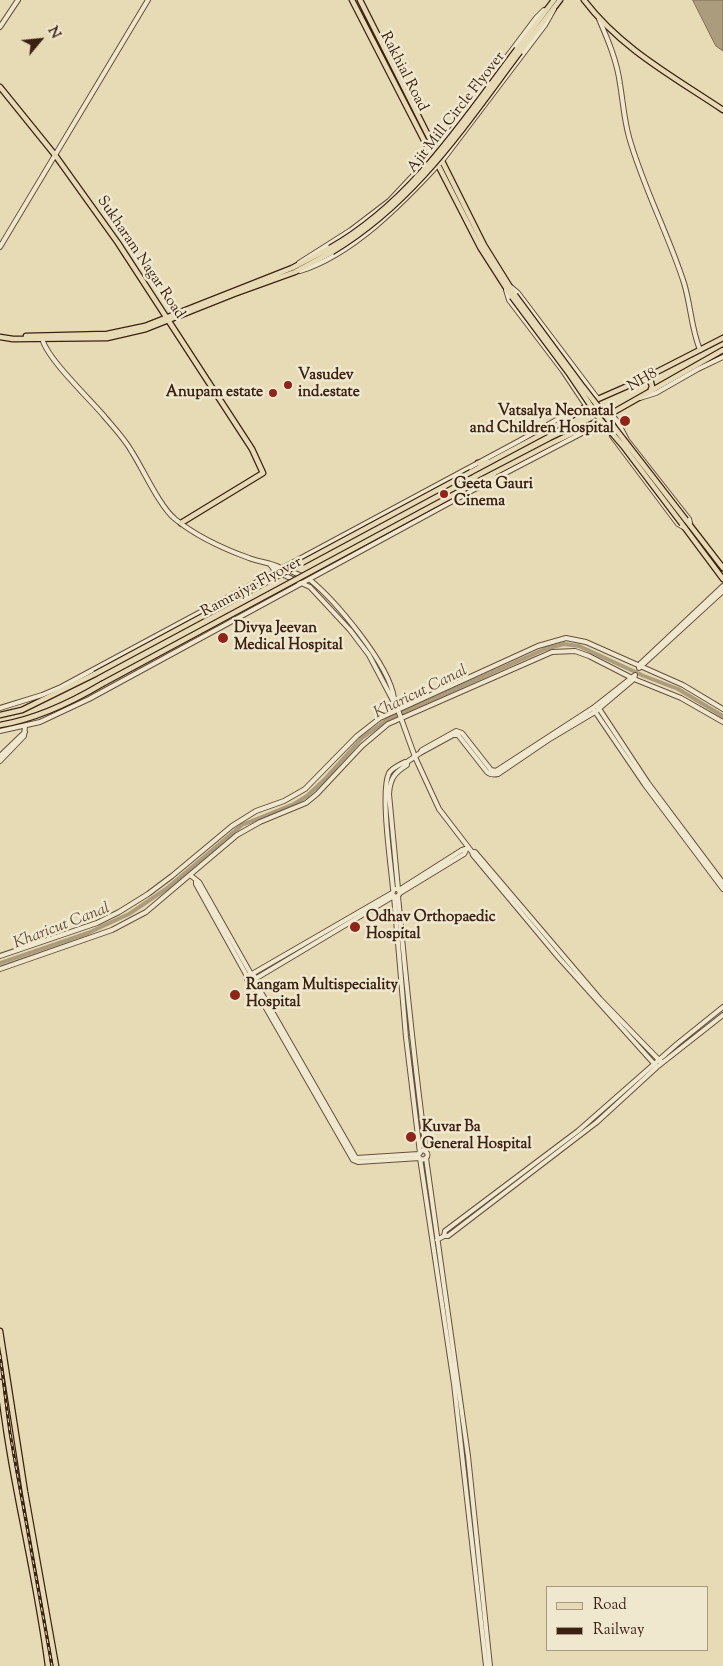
<!DOCTYPE html>
<style>
body{margin:0}
#map{position:relative;width:723px;height:1666px;overflow:hidden;background:#e6dbb5;font-family:"Sorts Mill Goudy",serif}
canvas{display:block}
.legend{position:absolute;left:546px;top:1586px;width:162px;height:65px;box-sizing:border-box;background:#efe8cf;border:1px solid #a79884;margin:0;padding:6px 9px;list-style:none;font-size:15px;color:#3c2113}
.legend li{display:flex;align-items:center;gap:10px;height:25px}
.legend b{width:25px;border:1px solid #a79884}
.north{position:absolute;left:15px;top:15px;width:50px;height:50px;-webkit-text-stroke:4px #efe8cf;paint-order:stroke;rotate:62deg;font-size:14px;font-weight:700;line-height:20px;text-align:center;color:#3c2113}
.north::after{content:'';display:block;margin:auto;width:18px;height:22px;background:#3c2113;clip-path:polygon(50% 0,100% 100%,50% 72%,0 100%)}
</style>
<div id="map">
<canvas width="723" height="1666"></canvas>
<ul class="legend">
<li><b style="height:6px;background:#e6dbb5"></b>Road</li>
<li><b style="height:6px;background:#3c2113"></b>Railway</li>
</ul>
<div class="north">N</div>
</div>
<script>
const context = document.querySelector('canvas').getContext('2d');
context.lineJoin = 'round';
function fill(path, color) {
  context.fillStyle = color;
  context.fill(path, 'evenodd');
}
function strokePath(path, color, width, dash) {
  context.strokeStyle = color;
  context.lineWidth = width;
  context.lineCap = dash ? 'butt' : 'round';
  context.setLineDash(dash || []);
  context.stroke(path);
}
function drawText(font, color, halo, rows, align = 'center') {
  context.font = font + ' "Sorts Mill Goudy",serif';
  context.lineWidth = 5;
  context.setLineDash([]);
  context.textBaseline = 'middle';
  context.strokeStyle = halo;
  context.fillStyle = color;
  for (const [text, x, y, turn = 0] of rows) {
    context.save();
    context.translate(x, y);
    context.rotate((+turn || 0) * Math.PI / 180);
    context.textAlign = isNaN(turn) ? turn : align;
    if (halo) context.strokeText(text, 0, 0);
    context.fillText(text, 0, 0);
    context.restore();
  }
}
const water = new Path2D(`
 M693 0H723V51L716 46Z`);
const canal = new Path2D(`
 M0 963 88 933 129 914 166 889 242 825 294 804 307 796 324 780 362 738 388 719 545 649 564 644 579 646 644 676 678 689 723 716`);
const minor = new Path2D(`
 M599 19C608 40 617 61 620 84 623 102 624 119 629 137 643 187 668 233 684 283 691 306 691 328 700 350
 M0 27 18 0
 M436 151 536 18 544 10
 M442 161 545 25 554 9
 M0 247 148 0
 M299 263 351 230 389 201 436 151 442 161 440 163
 M300 271C352 255 402 204 438 165
 M511 287 518 293 598 399
 M506 290 509 300 563 371 587 407
 M42 337C44 356 90 399 104 416 114 428 125 439 132 452 143 469 160 507 175 519 196 536 224 549 249 558 259 562 272 563 281 568
 M640 398 656 393 698 369 723 357
 M611 414 617 421 627 440 689 519 690 523
 M612 436 678 524 685 528
 M270 564 275 571 310 587 350 630 369 655 398 710 415 757 439 809 472 852 473 855 559 958 657 1067
 M288 570 302 576
 M309 579C335 600 389 664 394 698
 M723 586 639 665V668L723 591
 M598 707 648 783 723 883
 M0 708 42 695 61 687 519 441 574 410 581 409
 M594 710 645 785 723 889
 M0 731 40 722 89 699 471 491 584 432 591 425
 M420 753 453 735H458L487 772C490 775 493 775 498 774L548 740 595 712 634 679 635 675 593 708 496 771 495 774
 M0 756 25 732
 M0 761 24 736 25 726
 M472 852H475L600 999 661 1062
 M190 875 199 882 251 974
 M196 881V884L247 976
 M393 889C391 865 380 792 389 773 392 768 399 765 405 762H407
 M398 889 389 794C390 779 394 773 407 765V762L420 753 422 750 456 731 462 733 491 770 496 771
 M399 890 462 850 469 848
 M400 893 464 854 466 850
 M398 896 395 897 392 894 394 889H398L400 893 398 896C406 982 415 1067 426 1152
 M0 956 97 923 119 912 148 894 172 876 232 826 256 811 284 801 305 789 357 736 380 718 538 646 566 638 586 642 683 685 723 709
 M0 969 112 930 146 912 237 835 260 822 306 803 317 794 362 746 388 724 552 652 575 651 589 656 634 679 681 698 723 722
 M252 974 392 893
 M247 978a4 4 0 1 1 8 0a4 4 0 1 1-8 0Z
 M255 979 394 896 406 1037 420 1153
 M254 980 356 1158 419 1154
 M251 982 353 1160 358 1162 420 1158 454 1384 486 1666
 M418.5 1155a4.5 4.5 0 1 1 9 0a4.5 4.5 0 1 1-9 0Z
 M426 1158 468 1456 490 1666
 M444 1236 445 1231 578 1131 677 1044 723 1007
 M437 1240 444 1236H448L597 1122 657 1067 723 1015`);
const major = new Path2D(`
 M352 0 432 156
 M360 0 436 151
 M584 0C620 48 674 77 723 110
 M517 49 554 0
 M520 52 560 0
 M0 87 55 155 118 243 252 449 263 473 181 523
 M442 161 484 245 515 295
 M438 165 480 247 512 297
 M26 336 107 334 145 326 292 268 330 248
 M0 337 13 339 107 338 146 329 234 294 295 272 332 252
 M644 379 651 382 652 387 651 389
 M478 463 489 462
 M471 472 546 432 598 399 639 381 723 338
 M477 482 552 443 598 421 723 350
 M487 483 494 474
 M686 520 723 568
 M682 524 723 579
 M0 715 22 710 95 674
 M0 725C37 719 70 703 102 684
 M0 1331 25 1492 56 1666
 M0 1382C10 1478 36 1571 48 1666`);
const rail = new Path2D(`
 M0 1355 10 1433 52 1666`);
const majorBridge = new Path2D(`
 M330 248C411 202 462 122 517 49
 M332 252C415 202 463 128 520 52
 M515 295 583 387 686 520
 M512 297 570 375 599 418 623 446 682 524
 M95 674 471 472
 M102 684 477 482`);
const markers = [
 [288,385,5,"#8f2418"],
 [273,393,5,"#8f2418"],
 [625,421,6,"#8f2418"],
 [444,494,5,"#8f2418"],
 [223,638,6,"#8f2418"],
 [355,927,6,"#8f2418"],
 [235,995,6,"#8f2418"],
 [411,1137,6,"#8f2418"]
];
const streetNames = [
 ["Rakhial Road",403,72,63],
 ["Ajit Mill Circle Flyover",457,113,-52],
 ["Sukharam Nagar Road",140,258,56],
 ["NH8",643,381,-30],
 ["Ramrajya Flyover",252,588,-28]
];
const poiNames = [
 ["Vasudev",298,376],
 ["ind.estate",298,393],
 ["Anupam estate",263,393,"right"],
 ["Vatsalya Neonatal",614,412,"right"],
 ["and Children Hospital",614,429,"right"],
 ["Geeta Gauri",454,485],
 ["Cinema",454,502],
 ["Divya Jeevan",234,629],
 ["Medical Hospital",234,646],
 ["Odhav Orthopaedic",366,918],
 ["Hospital",366,935],
 ["Rangam Multispeciality",246,986],
 ["Hospital",246,1003],
 ["Kuvar Ba",422,1128],
 ["General Hospital",422,1145]
];
const waterNames = [
 ["Kharicut Canal",421,693,-26],
 ["Kharicut Canal",62,927,-21]
];
fill(water, '#ac9c7e');
strokePath(water, '#7f6b53', 1);
strokePath(canal, '#ac9c7e', 4);
strokePath(minor, '#66503c', 6);
strokePath(major, '#3c2113', 7);
strokePath(minor, '#efe8cf', 4);
strokePath(major, '#e6dbb5', 4.5);
strokePath(rail, '#3c2113', 3);
strokePath(rail, '#efe8cf', 1, [4]);
strokePath(majorBridge, '#3c2113', 7, []);
strokePath(majorBridge, '#e6dbb5', 4.5);
for (const [x, y, r, color] of markers) {
  const dot = new Path2D();
  dot.arc(x, y, r, 0, 2 * Math.PI);
  context.fillStyle = color;
  context.fill(dot);
  strokePath(dot, '#efe8cf', 2);
}
drawText('15px', '#3c2113', '#efe8cf', streetNames);
drawText('bold 15px', '#3c2113', '#efe8cf', poiNames, 'left');
drawText('italic 16px', '#634c38', '#efe8cf', waterNames);
</script>
